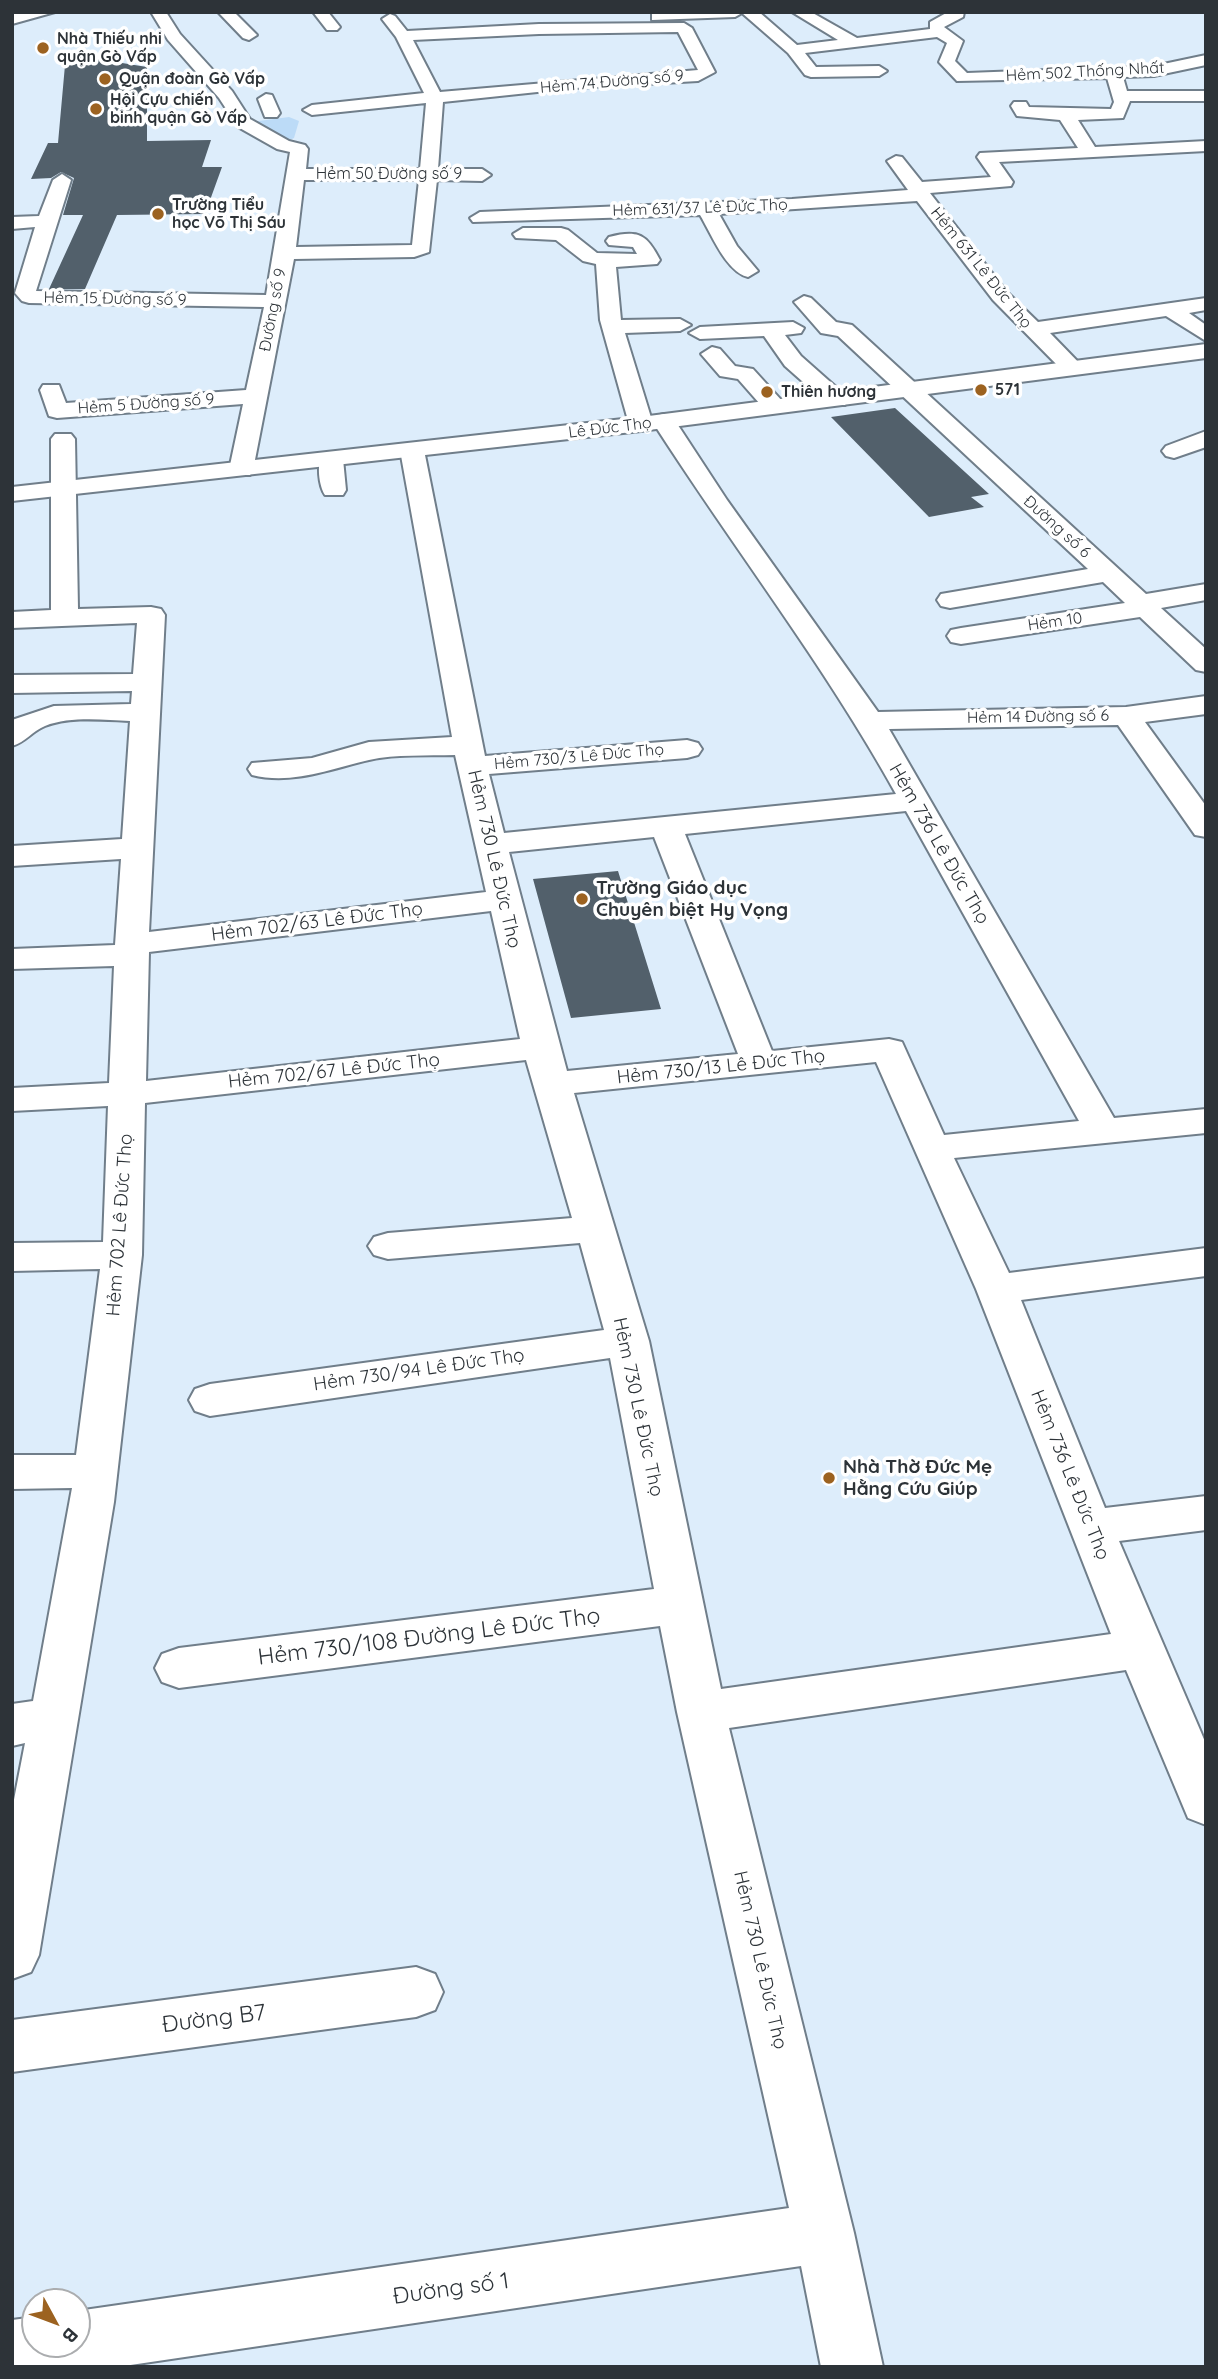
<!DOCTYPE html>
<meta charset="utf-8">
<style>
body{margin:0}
#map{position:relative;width:1218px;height:2379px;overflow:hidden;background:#ddedfb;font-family:Quicksand,sans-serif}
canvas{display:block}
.frame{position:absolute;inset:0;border:14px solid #2d3338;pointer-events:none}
.north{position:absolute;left:21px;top:2288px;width:70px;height:70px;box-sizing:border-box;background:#fff;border:2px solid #abadaf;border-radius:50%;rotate:131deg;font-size:19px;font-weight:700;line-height:28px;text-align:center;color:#2d3338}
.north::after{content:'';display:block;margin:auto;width:24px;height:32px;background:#9c6220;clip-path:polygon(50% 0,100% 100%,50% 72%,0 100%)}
</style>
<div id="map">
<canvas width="1218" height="2379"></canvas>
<div class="frame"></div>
<div class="north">B</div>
</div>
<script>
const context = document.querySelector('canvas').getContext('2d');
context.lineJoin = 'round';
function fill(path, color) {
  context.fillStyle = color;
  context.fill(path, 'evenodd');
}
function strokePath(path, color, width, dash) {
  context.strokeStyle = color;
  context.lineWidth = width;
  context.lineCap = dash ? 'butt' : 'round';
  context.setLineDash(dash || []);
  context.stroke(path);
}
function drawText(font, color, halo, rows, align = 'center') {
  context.font = font + ' Quicksand,sans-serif';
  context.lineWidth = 7;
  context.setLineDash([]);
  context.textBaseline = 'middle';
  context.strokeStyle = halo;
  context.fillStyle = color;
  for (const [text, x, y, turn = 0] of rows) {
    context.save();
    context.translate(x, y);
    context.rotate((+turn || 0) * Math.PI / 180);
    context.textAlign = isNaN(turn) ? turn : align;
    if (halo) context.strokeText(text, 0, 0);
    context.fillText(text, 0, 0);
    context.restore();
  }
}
const green = new Path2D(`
 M289 117 299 121 294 138 290 140 251 122Z`);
const building = new Path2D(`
 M66 54 147 67V141L211 140 202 167H222L205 214 117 215 85 289H49L83 215H63L74 178 61 172 51 178 31 179 48 143H58Z
 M895 408 989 494 971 497 984 507 929 517 831 417Z
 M618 871 661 1009 571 1018 533 879Z`);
const minor = new Path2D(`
 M23 12H55L12 24V14Z
 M151 12H166L180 34 232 91 250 119 289 141 305 145 308 149 306 169H420L426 103 312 115 303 110 312 105 424 93 396 37 382 19 390 14 395 16 407 31 539 24 684 23 692 28 715 72 698 81 575 88 443 102 438 169H482L491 175 482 181 437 180 429 252 414 257 294 259 253 470 250 475H232L229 470 243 404 57 418 49 416 40 390 43 385H59L66 403 246 390 264 307 29 303 22 301 15 293 35 227 12 229V217L39 216 53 180 62 174 71 180 36 291 266 295 290 152 277 149 238 127 219 98 168 40ZM678 32 698 70 440 92 413 40 539 34ZM304 180H419L412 245 296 247Z
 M218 12H234L257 35 249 40 243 38Z
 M313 12H328L340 27 337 30H327Z
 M660 12H759L797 45 838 40 792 12H811L857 38 930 29V22L948 12H964L963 17 944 27 963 41 955 61 967 73 1154 66 1206 55V65L1154 76 1123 77 1127 91H1206V101H1130L1123 118 1078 120 1095 147 1206 141V151L999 162 1013 182 1011 186 930 193 1007 292 1038 322 1206 298V310L1189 313 1206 325V341L1166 316 1050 333 1084 368 1073 375 1065 373 993 300 917 201 719 214 737 246 758 271 748 277C726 272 711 233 700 215L473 222 470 218 480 212 792 199 908 190 887 161 896 156 902 157 922 182 991 177 977 157 980 153 1078 148 1060 120 1017 116 1011 106 1014 102H1026L1029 107 1111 109 1114 102 1107 78 957 81 939 62 947 43 937 37 805 53 816 67 879 66 887 71 879 76 811 77 805 75 788 53 742 13 735 17 652 20V14Z
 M266 94 272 95 280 113 277 117H265L258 99Z
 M523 228H561L568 230 597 253 637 254 633 247 609 245 606 241 609 237C639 229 647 235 660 260L657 264 616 267 621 320 680 319 691 325 680 331 625 333 653 424 649 429H633L629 424 600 320 596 264 583 261 556 240 516 238 513 234Z
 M804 296 811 298 836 322 852 325 1146 594 1206 584V600L1161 608 1206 649V672L1196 670 1140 617 961 644 951 642 947 636 951 630 961 628 1125 603 1103 582 950 608 941 606 937 600 941 594 1088 569 838 336 821 333 794 302Z
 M793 322 804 328 801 333 785 335 801 356 845 395 848 400 845 405H829L785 366 764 336 700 339 689 333 700 327Z
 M712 347 720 349 735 366 753 369 783 402 787 407 783 412H767L738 379 720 376 701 354Z
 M664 414 672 416 727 500 878 712 1126 707 1206 696V714L1145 722 1206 806V837L1195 835 1118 725 889 729 1114 1118 1206 1109V1133L954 1158 1009 1273 1206 1248V1276L1021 1300 1105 1508 1206 1496V1530L1119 1541 1206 1744V1825L1188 1818 1126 1670 729 1728 854 2233 883 2367H821L801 2266 117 2367H12V2320L35 2317V2344H77V2311L789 2208 677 1712 660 1626 179 1688 162 1682 155 1668 162 1654 179 1648 654 1589 610 1358 210 1416 195 1411 189 1400 195 1389 210 1384 604 1330 580 1243 388 1259 374 1255 368 1246 374 1237 388 1233 572 1218 526 1060 145 1103 142 1255 114 1502 39 1955 31 1972 12 1979V1810L25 1743 12 1746V1704L33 1701 72 1488 12 1489V1455H76L100 1269 12 1271V1243L103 1242 108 1106 12 1111V1088L109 1083 114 966 12 969V949L115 945 121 859 12 866V846L122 839 130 721C104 720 70 716 45 726 32 731 26 742 12 746V720L54 706 131 704 132 691 12 693V675L133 674 137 623 12 628V612L51 610V439L55 434H71L75 439 78 609 151 607 161 609 165 615 149 932 486 892 455 755C427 756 396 754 369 760 330 769 292 785 252 775L248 769 252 763 312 758 369 742 452 737 400 450 404 445H420L424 450 485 756 687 740 698 743 702 749 698 755 687 758 489 774 504 833 896 794C824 664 732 546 652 421L656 416ZM906 811 1079 1121 944 1135 902 1042 889 1039 772 1051 685 834ZM654 837 738 1054 567 1071 509 852ZM491 911 520 1039 146 1081 149 952ZM876 1062 976 1289 1111 1634 721 1689 649 1341 574 1093Z
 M1206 431V447L1174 458 1166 456 1162 451 1166 446Z
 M331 452 339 454 343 459 346 490 343 495H325C319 486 316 463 323 454Z
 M416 1967 435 1974 443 1992 435 2010 416 2017 12 2072V2020Z`);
const major = new Path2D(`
 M1206 344V358L641 431 12 501V487L641 417Z`);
const markers = [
 [43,48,7,"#9c6220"],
 [105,79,7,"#9c6220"],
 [96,109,7,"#9c6220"],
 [158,214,7,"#9c6220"],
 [981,390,7,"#9c6220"],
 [767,392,7,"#9c6220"],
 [582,899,7,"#9c6220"],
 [829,1478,7,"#9c6220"]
];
const farPoinames = [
 ["Nhà Thiếu nhi",57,39],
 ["quận Gò Vấp",57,57],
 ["Quận đoàn Gò Vấp",119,79],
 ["Hội Cựu chiến",110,100],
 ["binh quận Gò Vấp",110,118],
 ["Trường Tiểu",172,205],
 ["học Võ Thị Sáu",172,223],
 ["571",995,390],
 ["Thiên hương",781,392]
];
const farStreetnames = [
 ["Hẻm 502 Thống Nhất",1085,72,-3],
 ["Hẻm 74 Đường số 9",612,82,-5],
 ["Hẻm 50 Đường số 9",389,174],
 ["Hẻm 631/37 Lê Đức Thọ",700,208,-2],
 ["Hẻm 631 Lê Đức Thọ",981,268,51],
 ["Hẻm 15 Đường số 9",115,299,1],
 ["Đường số 9",273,310,-79],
 ["Hẻm 5 Đường số 9",146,404,-4],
 ["Lê Đức Thọ",610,428,-7],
 ["Đường số 6",1057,527,42],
 ["Hẻm 10",1055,622,-8],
 ["Hẻm 14 Đường số 6",1038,717,-1],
 ["Hẻm 730/3 Lê Đức Thọ",579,757,-5]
];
const streetNames = [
 ["Hẻm 736 Lê Đức Thọ",939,844,60],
 ["Hẻm 730 Lê Đức Thọ",494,859,77],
 ["Hẻm 702/63 Lê Đức Thọ",317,922,-7],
 ["Hẻm 730/13 Lê Đức Thọ",721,1067,-6],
 ["Hẻm 702/67 Lê Đức Thọ",334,1071,-6],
 ["Hẻm 702 Lê Đức Thọ",120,1225,-86],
 ["Hẻm 730/94 Lê Đức Thọ",419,1370,-8],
 ["Hẻm 730 Lê Đức Thọ",638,1407,78],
 ["Hẻm 736 Lê Đức Thọ",1070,1475,68],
 ["Hẻm 730 Lê Đức Thọ",760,1960,77]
];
const poiNames = [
 ["Trường Giáo dục",596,888],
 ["Chuyên biệt Hy Vọng",596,910],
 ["Nhà Thờ Đức Mẹ",843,1467],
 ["Hằng Cứu Giúp",843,1489]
];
const nearStreetnames = [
 ["Hẻm 730/108 Đường Lê Đức Thọ",429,1637,-7],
 ["Đường B7",214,2019,-7],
 ["Đường số 1",451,2289,-8]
];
fill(green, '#bcdbf7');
fill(building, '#52606b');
strokePath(minor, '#707e8a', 4);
strokePath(major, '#707e8a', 4);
fill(minor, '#fff');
fill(major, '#fff');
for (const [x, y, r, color] of markers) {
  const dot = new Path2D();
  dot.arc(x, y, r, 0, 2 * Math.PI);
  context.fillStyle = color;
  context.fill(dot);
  strokePath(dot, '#fff', 2.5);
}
drawText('bold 16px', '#2d3338', '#fff', farPoinames, 'left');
drawText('16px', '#2d3338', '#fff', farStreetnames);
drawText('19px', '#2d3338', '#fff', streetNames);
drawText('bold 19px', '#2d3338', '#fff', poiNames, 'left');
drawText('23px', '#2d3338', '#fff', nearStreetnames);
</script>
